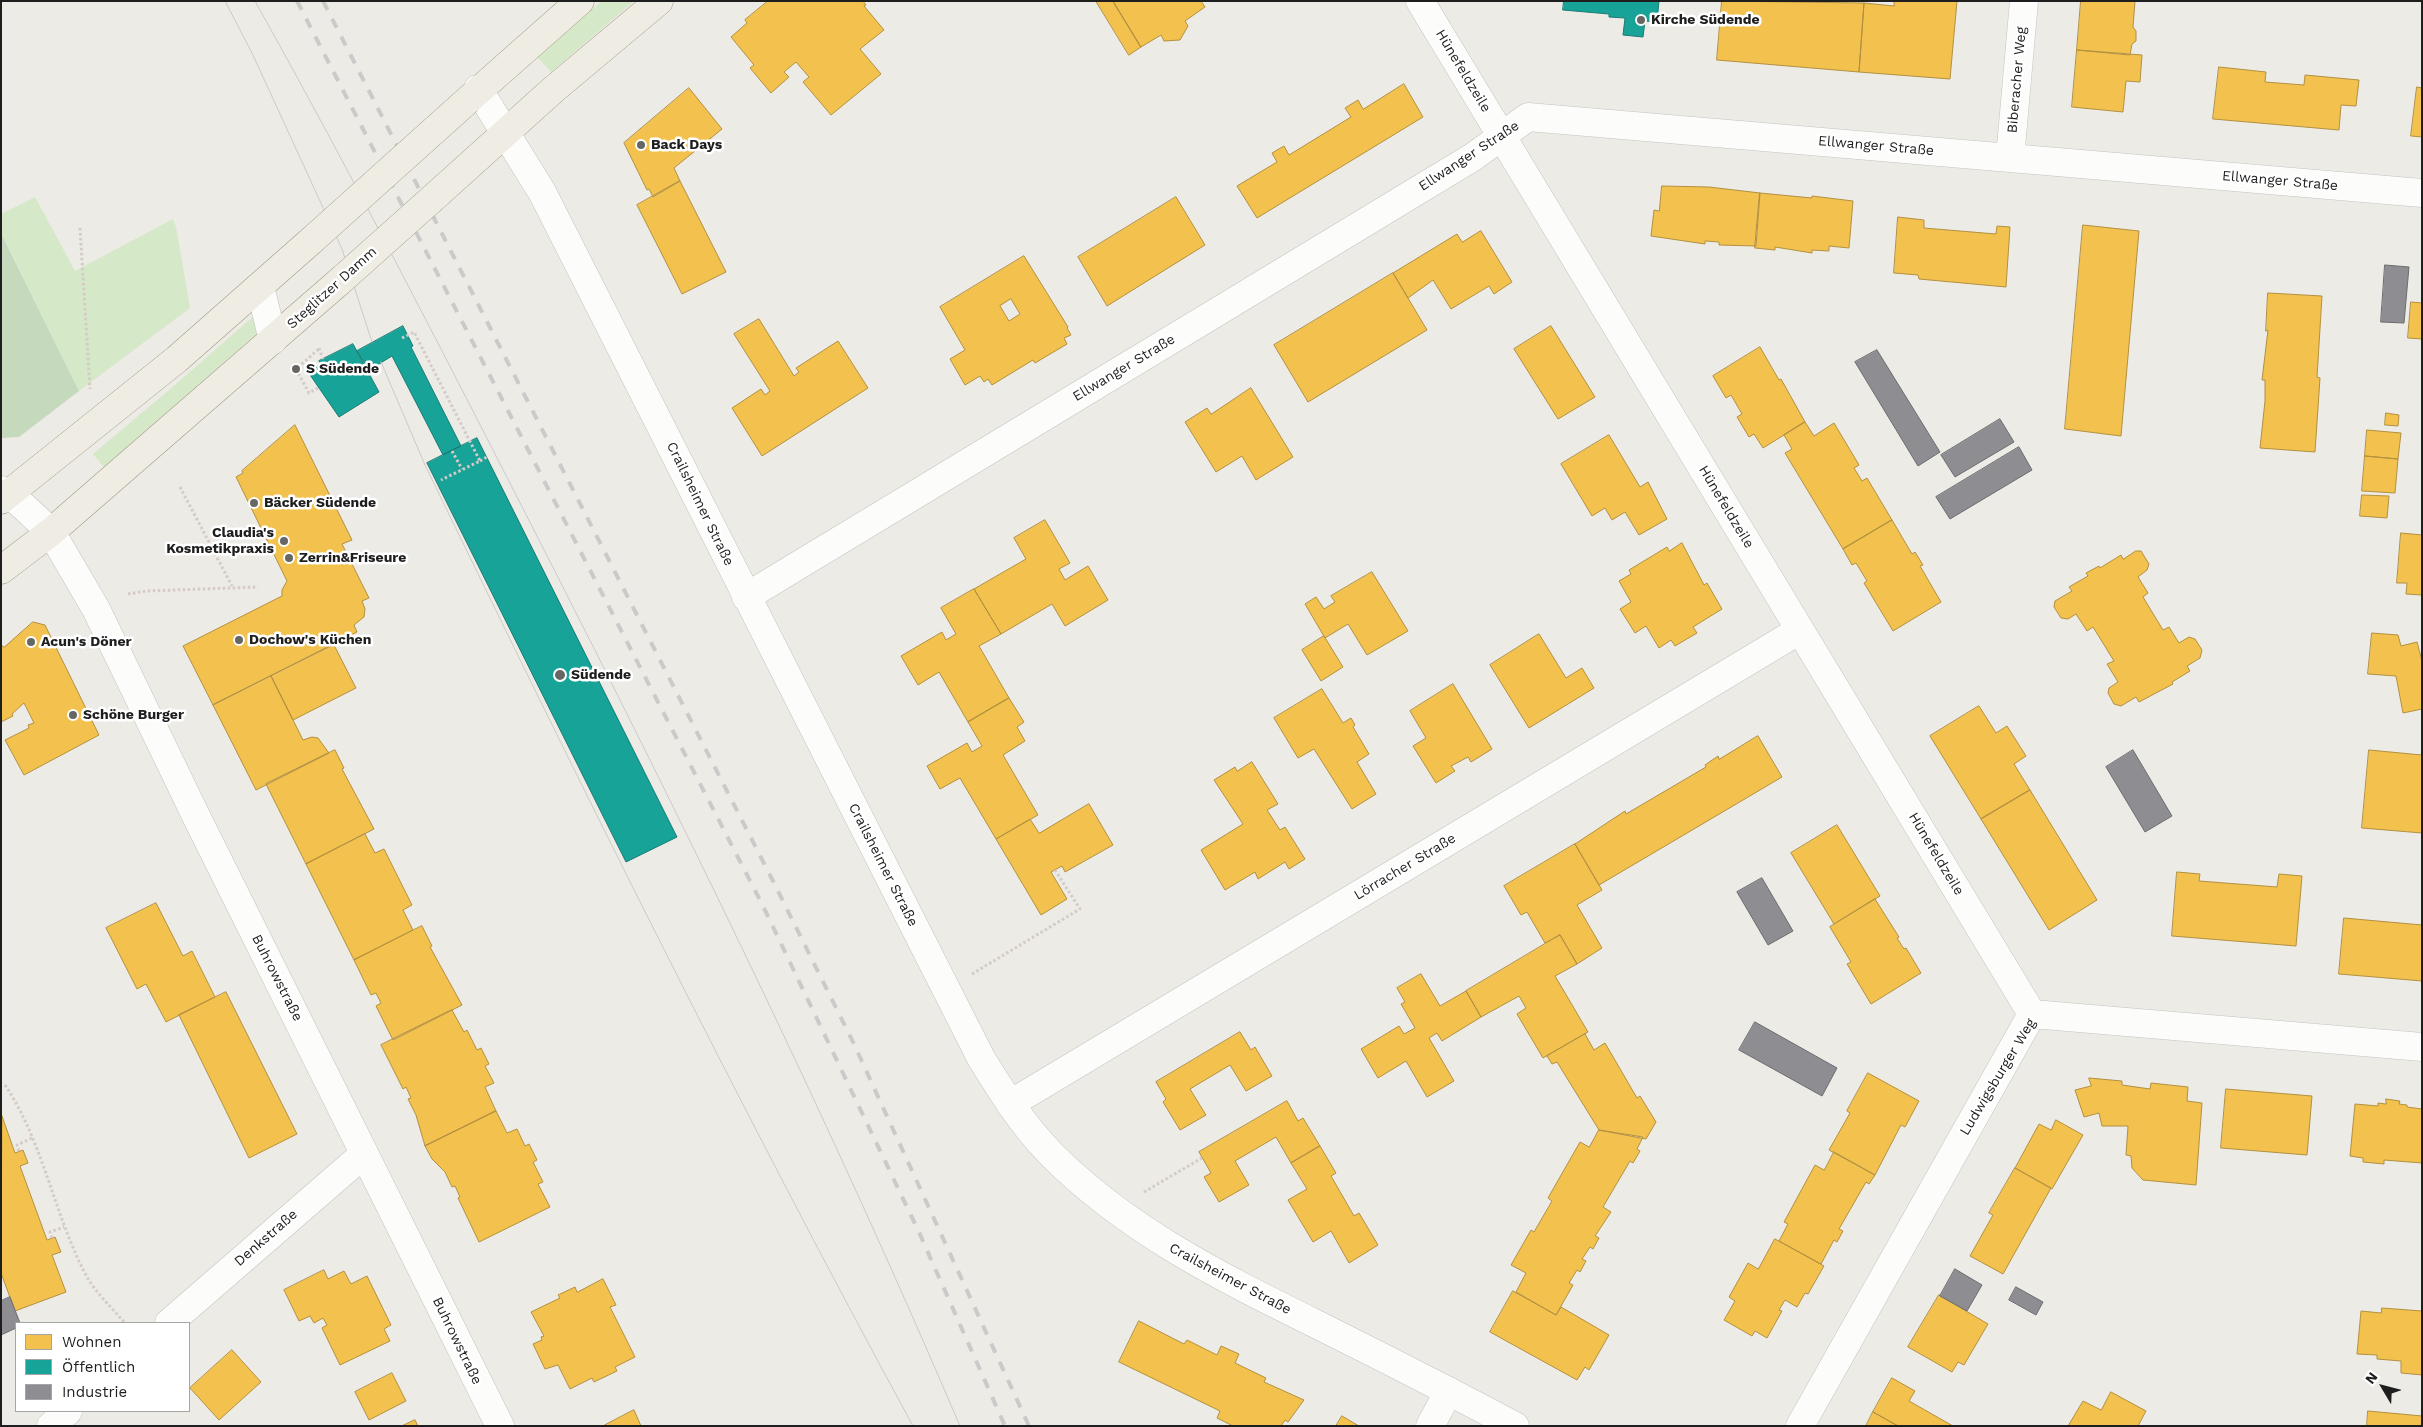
<!DOCTYPE html>
<meta charset="utf-8">
<style>
body{margin:0}
#map{position:relative;width:2423px;height:1427px;overflow:hidden;background:#ecebe6;font-family:"Work Sans",sans-serif}
canvas{display:block}
.frame{position:absolute;inset:0;border:2px solid #1e1e1e;pointer-events:none}
.legend{position:absolute;left:15px;top:1322px;width:175px;height:90px;box-sizing:border-box;background:#fff;border:1px solid #a5a5a5;margin:0;padding:6px 9px;list-style:none;font-size:15px;color:#1e1e1e}
.legend li{display:flex;align-items:center;gap:10px;height:25px}
.legend b{width:25px;border:1px solid #a5a5a5}
.north{position:absolute;left:2358px;top:1362px;width:50px;height:50px;-webkit-text-stroke:4px #fff;paint-order:stroke;rotate:307deg;font-size:14px;font-weight:700;line-height:20px;text-align:center;color:#1e1e1e}
.north::after{content:'';display:block;margin:auto;width:18px;height:22px;background:#1e1e1e;clip-path:polygon(50% 0,100% 100%,50% 72%,0 100%)}
</style>
<div id="map">
<canvas width="2423" height="1427"></canvas>
<div class="frame"></div>
<ul class="legend">
<li><b style="height:14px;background:#f2c14e"></b>Wohnen</li>
<li><b style="height:14px;background:#17a398"></b>Öffentlich</li>
<li><b style="height:14px;background:#8d8d92"></b>Industrie</li>
</ul>
<div class="north">N</div>
</div>
<script>
const context = document.querySelector('canvas').getContext('2d');
context.lineJoin = 'round';
function fill(path, color) {
  context.fillStyle = color;
  context.fill(path, 'evenodd');
}
function strokePath(path, color, width, dash) {
  context.strokeStyle = color;
  context.lineWidth = width;
  context.lineCap = dash ? 'butt' : 'round';
  context.setLineDash(dash || []);
  context.stroke(path);
}
function drawText(font, color, halo, rows, align = 'center') {
  context.font = font + ' "Work Sans",sans-serif';
  context.lineWidth = 5;
  context.setLineDash([]);
  context.textBaseline = 'middle';
  context.strokeStyle = halo;
  context.fillStyle = color;
  for (const [text, x, y, turn = 0] of rows) {
    context.save();
    context.translate(x, y);
    context.rotate((+turn || 0) * Math.PI / 180);
    context.textAlign = isNaN(turn) ? turn : align;
    if (halo) context.strokeText(text, 0, 0);
    context.fillText(text, 0, 0);
    context.restore();
  }
}
const grass = new Path2D(`
 M602 1H634L551 72 537 57Z
 M35 197 75 271 173 219 176 227 190 308 79 391 1 232V214Z
 M256 314V334L104 467 93 454 175 385Z`);
const forest = new Path2D(`
 M1 233 79 391 19 437 1 438Z`);
const homes = new Path2D(`
 M768 1H863L866 5 864 6 884 30 860 49 881 74 831 115 803 82 809 77 796 62 784 72 789 77 771 93 750 68 754 65 731 37 747 23 745 20Z
 M1096 1H1113L1141 47 1129 55Z
 M1113 1H1201L1205 7 1185 21 1188 26 1180 40 1164 41 1161 35 1141 47Z
 M1722 1 1864 3 1859 72 1717 60Z
 M1894 1H1957L1950 79 1859 72 1864 3 1894 6Z
 M2081 1H2135L2133 27 2136 31V41L2132 44 2130 55 2077 50Z
 M2077 50 2142 55 2140 82 2126 81 2123 112 2072 107Z
 M2219 67 2266 72 2265 82 2304 85 2305 75 2359 80 2356 106 2341 105 2339 130 2213 119Z
 M1404 84 1423 117 1257 218 1237 186 1277 162 1272 153 1284 146 1289 155 1351 117 1345 108 1358 100 1363 109Z
 M2417 87 2422 88V137L2411 136Z
 M689 88 722 129 674 168 680 181 653 197 649 189 647 190 624 143Z
 M680 181 726 272 682 294 637 205Z
 M1662 186 1709 187 1760 193 1756 246 1719 245V242L1705 241V244L1651 236 1654 210 1659 211Z
 M1760 193 1812 198V196L1853 201 1849 248 1829 246V251L1812 250V253L1775 247V250L1755 248Z
 M1176 197 1205 245 1107 306 1078 257Z
 M1898 217 1924 220V228L1996 234 1997 226 2010 227 2006 287 1919 279 1918 275 1894 273Z
 M2083 225 2139 231 2121 436 2065 429Z
 M1481 231 1512 282 1494 294 1489 286 1451 309 1433 280 1408 298 1393 273 1457 234 1462 242Z
 M1024 256 1068 327 1067 328 1071 335 1064 338 1067 344 1035 363 1033 360 992 385 988 379 984 382 980 376 965 385 950 359 965 350 940 307ZM1011 299 1020 314 1009 321 1000 306Z
 M1393 273 1427 330 1308 402 1274 345Z
 M2268 293 2322 296 2317 377 2320 378 2315 452 2260 448 2265 401V380H2262L2268 330 2266 331Z
 M2411 302 2422 303V339L2408 338Z
 M759 319 794 376 799 372 796 368 838 341 868 388 762 456 732 408 761 389 765 395 770 391 734 334Z
 M1551 326 1595 397 1558 419 1514 349Z
 M1760 347 1779 380 1781 379 1805 422 1763 448 1754 434 1749 437 1737 417 1742 414 1731 395 1726 398 1713 376Z
 M1251 388 1293 457 1256 480 1242 456 1216 472 1185 422 1207 408 1211 414Z
 M2386 413 2399 415 2398 426 2385 425Z
 M1805 422 1814 436 1834 423 1859 465 1854 468 1862 481 1867 478 1892 520 1843 549 1785 453 1792 449 1784 435Z
 M295 425 352 540 342 544 369 598 362 601 365 609 364 617 354 625 357 632 213 705 183 646 282 596V590L287 581 236 477 243 473 242 471Z
 M2367 430 2401 433 2398 459 2365 456Z
 M1609 435 1640 487 1648 482 1667 519 1639 535 1625 512 1612 520 1605 508 1592 516 1561 464Z
 M2365 456 2398 459 2395 493 2362 491Z
 M2362 495 2389 496 2387 518 2360 516Z
 M1045 520 1070 563 1059 569 1065 580 1088 566 1108 600 1065 626 1052 604 1001 634 974 589 1026 559 1014 538Z
 M1892 520 1912 554 1915 552 1923 565 1920 566 1941 602 1893 631 1864 583 1867 581 1856 563 1852 565 1843 549Z
 M2401 533 2422 535V595L2406 594 2407 583H2397Z
 M1682 543 1704 585 1707 583 1722 609 1693 627 1697 633 1675 646 1671 640 1659 648 1646 626 1635 633 1620 609 1631 602 1619 581 1631 574 1629 570 1667 547 1669 551Z
 M2136 551H2141L2149 564 2147 570 2138 577 2148 593 2143 597 2163 630 2169 627 2179 643 2189 637 2195 639 2202 650 2200 658 2187 666 2190 671 2172 682 2173 684 2139 702 2136 697 2121 706 2114 704 2108 693 2109 688 2118 682 2107 664 2114 661 2093 627 2087 631 2076 614 2068 619 2061 618 2054 607 2055 601 2072 591 2069 587 2088 576 2086 573 2099 566 2100 568 2121 555 2123 559Z
 M1372 572 1408 631 1367 655 1348 624 1325 638 1305 604 1316 597 1324 609 1335 602 1331 596Z
 M974 589 1001 634 979 646 1009 698 968 722 939 672 918 685 901 656 942 632 946 640 956 634 941 608Z
 M33 622 45 625 99 735 24 775 5 740 29 728 28 725 34 723 24 703 12 714 13 716 1 722V645L4 647Z
 M2372 633 2398 635 2401 646 2417 642 2422 661V709L2403 713 2396 676 2368 674Z
 M1539 634 1566 678 1582 668 1594 688 1529 728 1490 665Z
 M1324 636 1343 667 1321 681 1302 650Z
 M334 645 356 688 293 720 271 676Z
 M271 676 303 740 312 737 318 738 329 753 256 790 213 705Z
 M1453 684 1492 749 1471 762 1468 757 1451 766 1455 771 1436 783 1413 746 1426 738 1410 711Z
 M1322 689 1343 723 1351 718 1355 725 1353 727 1369 754 1357 762 1376 794 1352 809 1314 749 1298 758 1274 718Z
 M1009 698 1024 722 1017 727 1025 741 1003 755 1038 815 996 839 960 778 940 789 927 766 967 743 972 752 982 746 968 722Z
 M1979 706 1996 733 2007 726 2026 756 2014 764 2030 790 1981 819 1930 736Z
 M1758 736 1782 777 1599 885 1575 844 1625 811 1626 814 1706 767 1705 765 1718 756 1719 759Z
 M335 750 344 768 342 769 374 829 306 864 266 784Z
 M2369 750 2422 755V833L2362 828Z
 M1252 762 1278 804 1267 810 1280 830 1285 827 1305 859 1289 869 1285 862 1258 879 1255 872 1225 890 1201 850 1243 824 1214 780 1235 767 1237 771Z
 M2030 790 2097 900 2049 930 1981 819Z
 M1089 804 1113 845 1065 872 1062 866 1051 872 1067 899 1041 915 996 839 1030 819 1039 833Z
 M1837 825 1880 896 1834 924 1791 853Z
 M365 834 375 853 384 849 412 905 403 910 413 930 354 960 306 864Z
 M1575 844 1602 890 1577 905 1602 948 1577 964 1560 935 1545 943 1527 912 1521 915 1504 886Z
 M2177 872 2200 874 2199 881 2277 887 2279 874 2302 876 2296 946 2172 936Z
 M1875 899 1899 937 1897 938 1904 949 1906 948 1921 973 1871 1004 1847 964 1851 962 1830 927Z
 M156 903 183 956 192 951 215 997 166 1022 146 984 137 989 106 928Z
 M2344 918 2422 925V981L2339 974Z
 M422 926 432 946 430 947 462 1005 393 1040 376 1006 381 1003 376 993 371 995 354 960Z
 M1560 935 1577 964 1555 976 1588 1032 1543 1058 1517 1014 1526 1008 1519 996 1481 1017 1466 991Z
 M1421 974 1440 1006 1466 991 1481 1017 1442 1041 1437 1033 1429 1038 1454 1081 1427 1097 1406 1061 1378 1078 1361 1049 1399 1026 1404 1034 1415 1028 1401 1004 1405 1002 1397 988Z
 M226 992 297 1134 249 1158 179 1015Z
 M452 1010 464 1032 467 1030 477 1050 481 1048 489 1064 485 1066 494 1083 485 1087 496 1111 425 1146 416 1115 408 1099 411 1098 406 1087 403 1089 381 1045Z
 M1240 1032 1251 1050 1255 1047 1272 1076 1246 1091 1230 1065 1190 1089 1206 1115 1180 1130 1163 1102 1166 1099 1156 1082Z
 M1585 1034 1594 1050 1605 1043 1637 1098 1640 1096 1656 1122 1646 1139 1599 1130 1557 1062 1552 1064 1547 1056Z
 M1868 1073 1919 1101 1905 1127 1901 1125 1875 1175 1829 1150 1850 1113 1847 1111Z
 M2089 1078 2122 1081V1085L2150 1089 2151 1083 2188 1087 2187 1101 2202 1103 2196 1185 2143 1180 2132 1168 2131 1156 2126 1155 2128 1126H2102L2099 1113 2084 1117 2075 1090 2091 1086Z
 M2226 1089 2312 1096 2307 1155 2221 1148Z
 M2386 1099 2400 1101 2399 1104 2407 1105V1107L2422 1109V1163L2384 1160V1164L2363 1162V1158L2350 1156 2355 1104 2378 1106V1103L2386 1104Z
 M1287 1101 1298 1121 1303 1118 1320 1146 1291 1163 1276 1137 1235 1161 1249 1185 1219 1202 1204 1177 1211 1173 1199 1152Z
 M496 1111 507 1133 517 1129 525 1146 529 1144 537 1160 533 1162 543 1182 538 1184 550 1207 479 1242 458 1198 460 1197 455 1186 452 1187 445 1172 432 1159 425 1146Z
 M2 1116 15 1153 23 1150 28 1163 20 1166 47 1240 55 1237 61 1252 52 1255 66 1292 15 1311 1 1273Z
 M2056 1120 2083 1135 2052 1189 2015 1168 2039 1124 2051 1130Z
 M1599 1130 1643 1137 1637 1149 1640 1151 1633 1163 1630 1161 1603 1207 1611 1212 1595 1236 1599 1238 1593 1249 1590 1247 1582 1259 1586 1261 1580 1272 1577 1270 1569 1283 1573 1285 1556 1315 1516 1292 1526 1273 1511 1265 1531 1230 1534 1232 1552 1201 1548 1198 1580 1142 1589 1147Z
 M1320 1146 1336 1173 1331 1176 1354 1216 1359 1213 1378 1245 1349 1263 1331 1231 1313 1242 1288 1200 1307 1189 1291 1163Z
 M1834 1152 1875 1175 1869 1184 1866 1182 1839 1229 1843 1231 1837 1242 1834 1240 1821 1264 1779 1241 1788 1224 1784 1222 1815 1165 1824 1170Z
 M2015 1168 2051 1188 2003 1274 1970 1256 1993 1215 1989 1213Z
 M1775 1239 1824 1266 1808 1294 1805 1293 1797 1307 1785 1300 1779 1310 1782 1311 1767 1338 1755 1331 1752 1336 1724 1320 1735 1301 1729 1297 1748 1263 1758 1269Z
 M324 1270 328 1279 344 1271 351 1284 367 1276 391 1325 384 1329 390 1341 340 1365 322 1328 327 1325 323 1318 314 1323 310 1316 299 1321 284 1290Z
 M603 1279 616 1305 610 1307 635 1357 615 1367 617 1371 594 1382 592 1378 570 1389 558 1365 545 1369 533 1344 542 1340 541 1337 544 1336 531 1312 560 1298 558 1295 575 1287 577 1292Z
 M1513 1291 1556 1315 1561 1307 1609 1335 1589 1370 1585 1367 1577 1380 1490 1332Z
 M1939 1295 1988 1324 1964 1365 1958 1362 1952 1372 1908 1347Z
 M2382 1308 2422 1311V1375L2401 1373V1361L2377 1359V1355L2357 1354 2361 1311 2381 1313Z
 M1139 1321 1184 1344 1187 1340 1217 1355 1221 1346 1239 1354 1235 1363 1266 1378 1264 1382 1304 1400 1288 1422 1285 1420 1281 1426H1233L1217 1418 1220 1411 1119 1362Z
 M232 1350 261 1382 219 1420 190 1388Z
 M392 1373 406 1401 369 1420 355 1392Z
 M1892 1378 1915 1391 1909 1401 1953 1426H1898L1873 1412Z
 M2111 1392 2146 1411 2138 1426H2068L2083 1401 2101 1410Z
 M634 1410 641 1426H603Z
 M2368 1411 2422 1416V1426H2367Z
 M1873 1412 1898 1426H1866Z
 M1342 1416 1359 1426H1336Z
 M415 1420 418 1426H402Z`);
const public = new Path2D(`
 M1564 1H1659L1657 22 1645 21 1643 37 1623 35 1625 18 1609 17V14L1563 10Z
 M403 326 413 346 411 347 461 446 443 455 392 356 369 370 357 351Z
 M353 344 379 392 339 417 308 372 321 364 319 361Z
 M477 438 677 837 626 862 427 463Z`);
const industry = new Path2D(`
 M2385 265 2409 267 2404 323 2381 322Z
 M1877 350 1940 452 1918 466 1855 362Z
 M2000 419 2014 442 1955 477 1941 455Z
 M2019 447 2032 470 1950 519 1936 497Z
 M2133 750 2172 816 2145 832 2106 767Z
 M1762 878 1793 931 1768 945 1737 892Z
 M1755 1022 1837 1068 1822 1096 1739 1050Z
 M1955 1269 1982 1285 1967 1311 1940 1296Z
 M2016 1287 2043 1302 2036 1315 2009 1300Z
 M10 1297 20 1323H16V1328L1 1335V1301Z`);
const path = new Path2D(`
 M80 228 90 389
 M402 338 414 332 480 461 441 480
 M319 348 323 359
 M318 388 309 393 296 369 320 348
 M452 451 462 469
 M480 461 487 457
 M180 487 232 586
 M128 594 146 591 258 587
 M972 974 1080 909 1055 870
 M5 1085C44 1143 54 1216 87 1277 96 1293 112 1308 124 1322
 M19 1151 17 1145 32 1138
 M1144 1192 1202 1158
 M52 1238 50 1232 64 1227`);
const minor = new Path2D(`
 M1420 1 2032 1014
 M478 89 542 192 981 1058C1002 1092 1022 1124 1050 1153 1126 1230 1221 1277 1316 1324 1382 1357 1449 1391 1515 1426
 M2010 158 2024 1
 M260 287 273 340
 M1 490 9 493 51 532 96 609 197 818 500 1426
 M746 597 1473 157 1528 117 2422 193
 M2032 1014 2422 1047
 M1010 1104 1800 630
 M169 1323 364 1154
 M51 1426 68 1411
 M1430 1426 1449 1391
 M1800 1426 2032 1014`);
const major = new Path2D(`
 M468 100 580 1
 M433 198 554 89 659 1
 M1 500 177 359 312 240
 M1 570 51 532 340 281`);
const tram = new Path2D(`
 M225 1 252 53 342 249 372 342
 M255 1C354 178 446 358 538 538 687 830 831 1124 960 1426
 M381 362 425 465C582 788 741 1110 913 1426`);
const rail = new Path2D(`
 M297 1 763 906 918 1230 1005 1426
 M323 1 773 881 853 1042 1029 1426`);
const majorBridge = new Path2D(`
 M312 240 468 100
 M340 281 433 198`);
const markers = [
 [1641,20,5,"#666664"],
 [641,145,5,"#666664"],
 [296,369,5,"#666664"],
 [254,503,5,"#666664"],
 [284,541,5,"#666664"],
 [289,558,5,"#666664"],
 [239,640,5,"#666664"],
 [31,642,5,"#666664"],
 [560,675,6,"#666664"],
 [73,715,5,"#666664"]
];
const poiNames = [
 ["Kirche Südende",1651,20],
 ["Back Days",651,145],
 ["S Südende",306,369],
 ["Bäcker Südende",264,503],
 ["Claudia's",274,533,"right"],
 ["Kosmetikpraxis",274,549,"right"],
 ["Zerrin&Friseure",299,558],
 ["Dochow's Küchen",249,640],
 ["Acun's Döner",41,642],
 ["Südende",571,675],
 ["Schöne Burger",83,715]
];
const streetNames = [
 ["Hünefeldzeile",1463,71,59],
 ["Biberacher Weg",2017,80,-85],
 ["Ellwanger Straße",1876,146,5],
 ["Ellwanger Straße",1469,156,-33],
 ["Ellwanger Straße",2280,181,5],
 ["Steglitzer Damm",332,288,-42],
 ["Ellwanger Straße",1124,368,-31],
 ["Crailsheimer Straße",700,504,64],
 ["Hünefeldzeile",1726,507,59],
 ["Hünefeldzeile",1936,854,59],
 ["Crailsheimer Straße",883,865,63],
 ["Lörracher Straße",1405,867,-31],
 ["Buhrowstraße",277,978,63],
 ["Ludwigsburger Weg",1998,1077,-59],
 ["Denkstraße",266,1238,-41],
 ["Crailsheimer Straße",1230,1279,28],
 ["Buhrowstraße",457,1341,64]
];
fill(grass, '#d5e8c7');
fill(forest, '#c5d9bd');
fill(homes, '#f2c14e');
strokePath(homes, '#b29040', 1);
fill(public, '#17a398');
strokePath(public, '#197b73', 1);
fill(industry, '#8d8d92');
strokePath(industry, '#6c6c6f', 1);
strokePath(minor, '#c3c3c1', 29);
strokePath(major, '#a19a84', 29);
strokePath(path, '#d5cac7', 3, [2.5, 2.5]);
strokePath(minor, '#fcfcfb', 28);
strokePath(major, '#efece4', 28);
strokePath(tram, '#cacac9', 1);
strokePath(rail, '#cacac9', 4, [10, 10]);
strokePath(majorBridge, '#a19a84', 29, []);
strokePath(majorBridge, '#efece4', 28);
for (const [x, y, r, color] of markers) {
  const dot = new Path2D();
  dot.arc(x, y, r, 0, 2 * Math.PI);
  context.fillStyle = color;
  context.fill(dot);
  strokePath(dot, '#fff', 2);
}
drawText('bold 14px', '#1e1e1e', '#fff', poiNames, 'left');
drawText('14px', '#1e1e1e', '#fff', streetNames);
</script>
